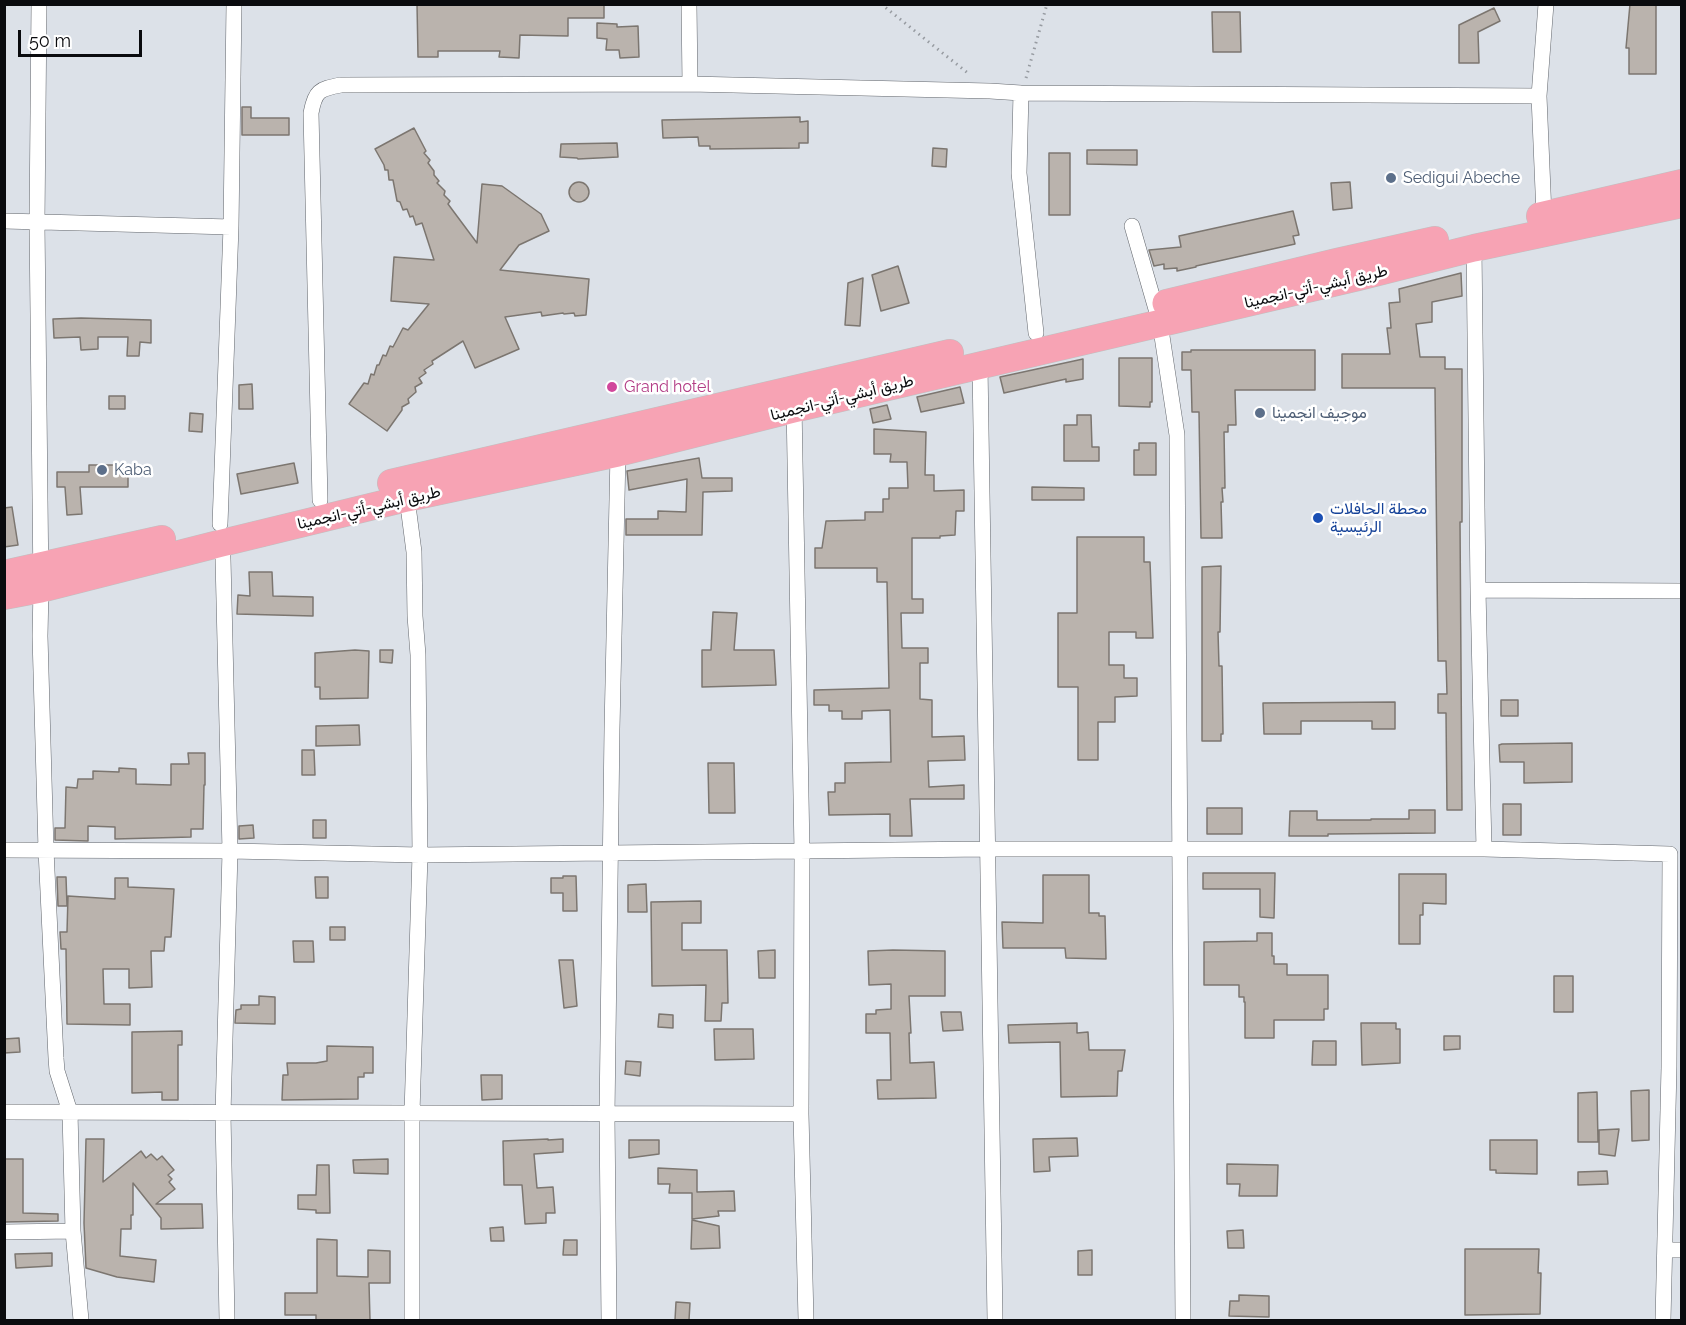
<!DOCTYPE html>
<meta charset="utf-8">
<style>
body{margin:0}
#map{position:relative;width:1686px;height:1325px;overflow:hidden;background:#dce1e8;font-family:Raleway,sans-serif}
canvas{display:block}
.frame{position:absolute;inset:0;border:6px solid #0a0b0e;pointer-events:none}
.scale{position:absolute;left:18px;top:30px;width:124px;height:27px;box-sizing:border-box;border:3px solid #0a0b0e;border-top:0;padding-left:8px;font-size:18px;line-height:21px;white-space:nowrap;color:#0a0b0e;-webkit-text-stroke:4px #fff;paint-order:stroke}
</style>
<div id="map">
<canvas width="1686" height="1325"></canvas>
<div class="frame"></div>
<div class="scale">50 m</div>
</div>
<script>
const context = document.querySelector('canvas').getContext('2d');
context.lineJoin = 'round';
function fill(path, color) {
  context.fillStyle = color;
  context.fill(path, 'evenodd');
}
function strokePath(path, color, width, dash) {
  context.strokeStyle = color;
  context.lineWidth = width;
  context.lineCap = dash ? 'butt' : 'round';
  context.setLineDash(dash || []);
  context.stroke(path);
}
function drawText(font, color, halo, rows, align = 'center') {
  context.font = font + ' Raleway,Vazirmatn,sans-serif';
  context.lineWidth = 5;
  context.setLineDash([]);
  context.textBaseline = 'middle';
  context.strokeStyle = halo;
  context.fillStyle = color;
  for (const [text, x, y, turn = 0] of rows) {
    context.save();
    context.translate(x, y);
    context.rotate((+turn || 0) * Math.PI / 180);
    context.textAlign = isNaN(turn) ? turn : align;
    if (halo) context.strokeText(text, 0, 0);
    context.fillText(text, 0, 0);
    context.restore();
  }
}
const building = new Path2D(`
 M417 4H604V18H568V36L520 35 519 58 499 57 500 51H438V57H418Z
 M1630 4H1656V74H1629V48H1626Z
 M1494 8 1500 21 1478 32 1479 63H1459V25Z
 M1212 12H1240L1241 52H1213Z
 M597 23 617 24V27L638 26 639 57 620 58 619 50H606L607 39 597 38Z
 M242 107H251V118H289V135H242Z
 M800 117V122L808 121V143H799V148L710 149V146H699L698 137 663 138 662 120Z
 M414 128 426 151 424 153 430 160 428 163 434 171V175L439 181 437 183 445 191 444 195 450 201 448 204 477 243 482 184 502 186 541 214 549 231 519 245 500 270 589 279 586 315 575 316 574 313 564 314 563 313 542 316 541 312 505 317 519 349 475 368 463 341 432 361 433 364 424 370 426 373 419 378 422 383 415 387 416 392 408 399 409 403 402 407V410L387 431 349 404 364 383 368 384 371 374 374 375 377 365H379L383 355 386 356 390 346 393 347 403 328 408 330 429 304 391 301 394 257 434 260 422 223 416 225 413 216 410 217 407 209 403 210 400 202 397 201 393 180H389L388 170H385L384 165 375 149Z
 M617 143 618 157 578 159 577 158 560 157 561 144Z
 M933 148 947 149 946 167 932 166Z
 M1087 150H1137V165L1087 164Z
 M1049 153H1070V215H1049Z
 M1350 182 1352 208 1333 210 1331 183Z
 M569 192a10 10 0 1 1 20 0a10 10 0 1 1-20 0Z
 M1293 211 1299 235 1293 236 1295 244 1196 266V267L1177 271V268L1164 269V264L1154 266 1149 250 1181 247 1179 236Z
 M898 266 909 303 881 311 872 275Z
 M1461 273 1462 296 1432 302V322L1416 324 1420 357H1445V369H1462V522H1460L1462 810H1447L1446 713H1438V694H1447L1446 661H1438L1435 388H1342V354H1390L1387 328H1391L1389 303 1400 302 1399 289Z
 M863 278 860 326 845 325 848 283Z
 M81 318 151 320V343L140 342 139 356H127L128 337H98V349L81 350 80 337 54 338 53 319Z
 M1191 350H1315V390H1235L1236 425H1228V432H1224L1225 488H1222L1223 502H1221L1222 538H1201L1199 412H1192L1191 370H1182V352H1191Z
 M1119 358H1152V402H1150V407L1119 406Z
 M1083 359V379L1066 382V379L1004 393 1000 377Z
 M252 384 253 409H239V385Z
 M960 387 964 403 921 412 917 397Z
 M109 396H125V409H109Z
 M887 405 891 419 873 423 870 409Z
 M190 413 203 414 202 432 189 431Z
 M1077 415H1091L1092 447H1099V461H1064V425H1077Z
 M874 429 926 432 925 475H934V491L964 490V511H956L955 535 940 536V538H912V599H923V613H901L902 648H928V663H920V699L932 700V737L964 736 965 760 928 761 929 787 964 785V799H910L912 836H890V814L829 815 828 792H835V783H845V763L891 762 890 710 862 711V719H842V711H829V705H814V690L889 688 887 582H877V568H815V548H822L826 521 865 520V512H883V499H889V488H908L907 462H890L891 454H874Z
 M1139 443H1156V475H1134V450H1139Z
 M699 458 702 478H732V491L703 492 702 535H626V519H658V511L686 512 687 479 629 490 627 471Z
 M294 463 298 483 241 494 237 474Z
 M89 465H128V487H80L82 514 67 515 65 487H57V472H89Z
 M1032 487 1084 488V500H1032Z
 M12 507 18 545 4 547V508Z
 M1077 537H1144V562H1150L1153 638H1136V632H1109V665H1124V678H1137V696L1115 697V722H1098V760H1078V687H1058V613H1077Z
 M1221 566 1220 632H1218L1219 666H1222L1223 734H1221V741H1202V567Z
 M249 572H272L273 596 313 597V616L237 614 238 595 250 596Z
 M713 612 737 613 734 650H774L776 685 702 687V650H711Z
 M355 650 369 651 368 698 320 699V687H315V653Z
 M380 650H393L392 663 380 662Z
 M1501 700H1518V716H1501Z
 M1395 702V729H1372V721H1301V734H1264L1263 703Z
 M359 725 360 745 316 746V726Z
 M1572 743V782L1524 783V762H1500L1499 745 1502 744Z
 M302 750H314L315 775H302Z
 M188 753H205V785H204L203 829H191V837L115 839V827L88 826V841L55 840V828H65L66 787 77 788 78 779H93V771L119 772V768L136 769V784L171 785V764H189Z
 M708 763H734L735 813H709Z
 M1503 804H1521V835H1503Z
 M1207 808H1242V834H1207Z
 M1409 810H1435V833L1328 834V836H1289L1290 811H1317V820H1371V819H1409Z
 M313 820H326V838H313Z
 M253 825 254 838 239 839V826Z
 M1203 873H1275L1274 918 1260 917V889H1203Z
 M1399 874H1446V904L1423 903V915H1420V944H1399Z
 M1043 875H1089V913H1099V916H1105L1106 959 1066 958 1065 948H1003L1002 922 1043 923Z
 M563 876H576L577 911H563V893H551V878H563Z
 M57 877H66L67 906H58Z
 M315 877H328V898H316Z
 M115 878H128V887L174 889 171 937H165L164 951H151L152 987 129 988V969H103L104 1004H130V1025L67 1024 66 949H61L60 932H67L68 896 115 899Z
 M646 884 647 912H628V885Z
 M701 901V923H682V950H727L728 1003H722L721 1021H705L706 985 652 986 651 902Z
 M330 927H345V940H330Z
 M1257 933H1272V956H1274V964H1287V975H1328V1009H1324V1020H1274V1038H1245V1002H1244V997H1239V985H1204V942L1257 941Z
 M293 941H313L314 962H294Z
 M775 950V978H759L758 951Z
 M893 950 945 951V996H909L911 1033H909L910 1063 934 1062 936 1098 878 1099 877 1080H891L890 1033H866V1014H876V1010L891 1009V984L869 985 868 951Z
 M559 960H573L577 1006 564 1008Z
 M1554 976H1573V1012H1554Z
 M259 996 275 997V1024L235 1023 236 1010 241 1009V1005H259Z
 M941 1012H961L963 1030 943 1031Z
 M659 1014 673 1015V1028L658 1027Z
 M1077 1023V1033L1088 1032 1089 1050H1125L1122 1071H1118L1117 1096 1061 1097 1060 1042 1009 1043 1008 1025Z
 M1361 1023H1396V1029H1400V1063L1362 1065Z
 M714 1029H753L754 1059 715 1060Z
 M182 1031V1045H178V1100H162V1092L132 1093V1032Z
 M1444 1036H1460V1049L1444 1050Z
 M19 1038 20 1052 4 1053V1039Z
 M1313 1041H1336V1065H1312Z
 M327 1046 373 1047V1073H364V1077H358V1099L282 1100 283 1075H288L287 1063H316L327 1061Z
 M626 1061 641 1062 640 1076 625 1074Z
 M481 1075H502V1099L482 1100Z
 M1649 1090V1140L1632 1141 1631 1091Z
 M1597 1092 1598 1142H1578V1093Z
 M1619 1129 1615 1156 1599 1154V1130Z
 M1077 1138 1078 1156 1049 1157 1050 1171 1034 1172 1033 1139Z
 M86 1139H104L103 1182 141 1151 146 1158 151 1154 157 1160 162 1156 174 1170 168 1175 172 1179 169 1182 175 1189 156 1204H202L203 1228 161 1229V1218L133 1183V1215H131V1229H121L120 1256 156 1260 154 1282 117 1277 86 1268 84 1223Z
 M548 1139V1140L563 1139V1152L534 1154 537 1188 553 1187 555 1213H546V1223L525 1224 522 1185H504L503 1141Z
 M629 1140H659V1154L629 1158Z
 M1490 1140H1537V1174L1496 1173V1170H1490Z
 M4 1159H23V1213L58 1214V1221L4 1222Z
 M388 1159V1174L354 1173 353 1160Z
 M1227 1164 1278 1165 1277 1196H1239L1240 1184H1227Z
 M317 1165H329L330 1213H316V1210L298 1209V1195H316Z
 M658 1168 697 1170V1192L734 1191 735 1211H718L719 1216 692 1219V1193H669L670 1184H658Z
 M1607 1171 1608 1184 1578 1185V1172Z
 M692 1220 719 1226 720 1248 691 1249Z
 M503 1227 504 1241H491L490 1228Z
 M1243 1230 1244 1248H1228L1227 1231Z
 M317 1239 337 1240V1276L368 1277V1250L390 1251V1283H369L370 1320H316V1315H285V1293H317Z
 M564 1240H577V1255H563Z
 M1465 1249H1539L1538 1273H1541L1540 1314 1465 1315Z
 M1092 1250V1275H1078V1251Z
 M52 1253V1266L16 1268 15 1254Z
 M1239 1295 1269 1296V1317L1229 1316 1230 1301H1239Z
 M676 1302 690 1303 689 1320H675Z`);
const path = new Path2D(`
 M881 4 969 74
 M1026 78 1047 4`);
const street = new Path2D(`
 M39 4 37 223 41 589 40 636 46 850 56 1058 57 1071 70 1112 73 1231 81 1320
 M689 4 690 84
 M1021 93 1019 173 1036 333
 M1544 215 1539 96 1546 4
 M4 221 231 227
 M1132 226 1160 323 1177 435 1183 1320
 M1474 248 1478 590 1484 849
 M980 365 995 1320
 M794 404 802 852 801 1114 806 1320
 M407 498 414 552 415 616 418 655 420 855 412 1113V1320
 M320 500 311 113C315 91 319 89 341 85L690 84 990 91 1021 93 1539 96
 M220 524 231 227 234 4
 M222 543 223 559 230 851 223 1114 227 1320
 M1478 590 1682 591
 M4 850 230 851 420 855 988 849H1484L1670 854 1669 1067 1663 1320
 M4 1112 801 1114
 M4 1232 73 1231
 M1665 1250H1682
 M609 1320 607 1115 612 729 618 453`);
const highway = new Path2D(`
 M1540 216 1682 183
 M1166 303 1336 262 1435 240
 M391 483 950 353
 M4 574 162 539
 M4 596 41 589 222 543 407 498 618 453 794 409 1358 277 1474 248 1682 204`);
const markers = [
 [1391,178,6,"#5c6f8a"],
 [612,387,6,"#d1479c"],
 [1260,413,6,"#5c6f8a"],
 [102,470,6,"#5c6f8a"],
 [1318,518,6,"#1a4fb4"]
];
const serviceNames = [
 ["Sedigui Abeche",1403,178],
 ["موجيف انجمينا",1272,413],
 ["Kaba",114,470]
];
const streetNames = [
 ["طريق أبشي-أتي-انجمينا",1316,287,-13],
 ["طريق أبشي-أتي-انجمينا",842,398,-14],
 ["طريق أبشي-أتي-انجمينا",369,508,-13]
];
const hotelNames = [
 ["Grand hotel",624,387]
];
const transitNames = [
 ["محطة الحافلات",1330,509],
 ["الرئيسية",1330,527]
];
fill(building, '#bab3ad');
strokePath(building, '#7c7670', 1.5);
strokePath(street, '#62666c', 16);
strokePath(highway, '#bfc0c0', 28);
strokePath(path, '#979ba1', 3, [1.5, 4.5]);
strokePath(street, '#fff', 15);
strokePath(highway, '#f7a3b4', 27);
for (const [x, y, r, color] of markers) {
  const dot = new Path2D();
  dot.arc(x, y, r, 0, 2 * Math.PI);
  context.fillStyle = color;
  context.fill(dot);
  strokePath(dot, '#fff', 2);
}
drawText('16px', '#4e5e75', '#fff', serviceNames, 'left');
drawText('16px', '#0a0b0e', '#fff', streetNames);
drawText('16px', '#b23c85', '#fff', hotelNames, 'left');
drawText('16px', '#164399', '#fff', transitNames, 'left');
</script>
